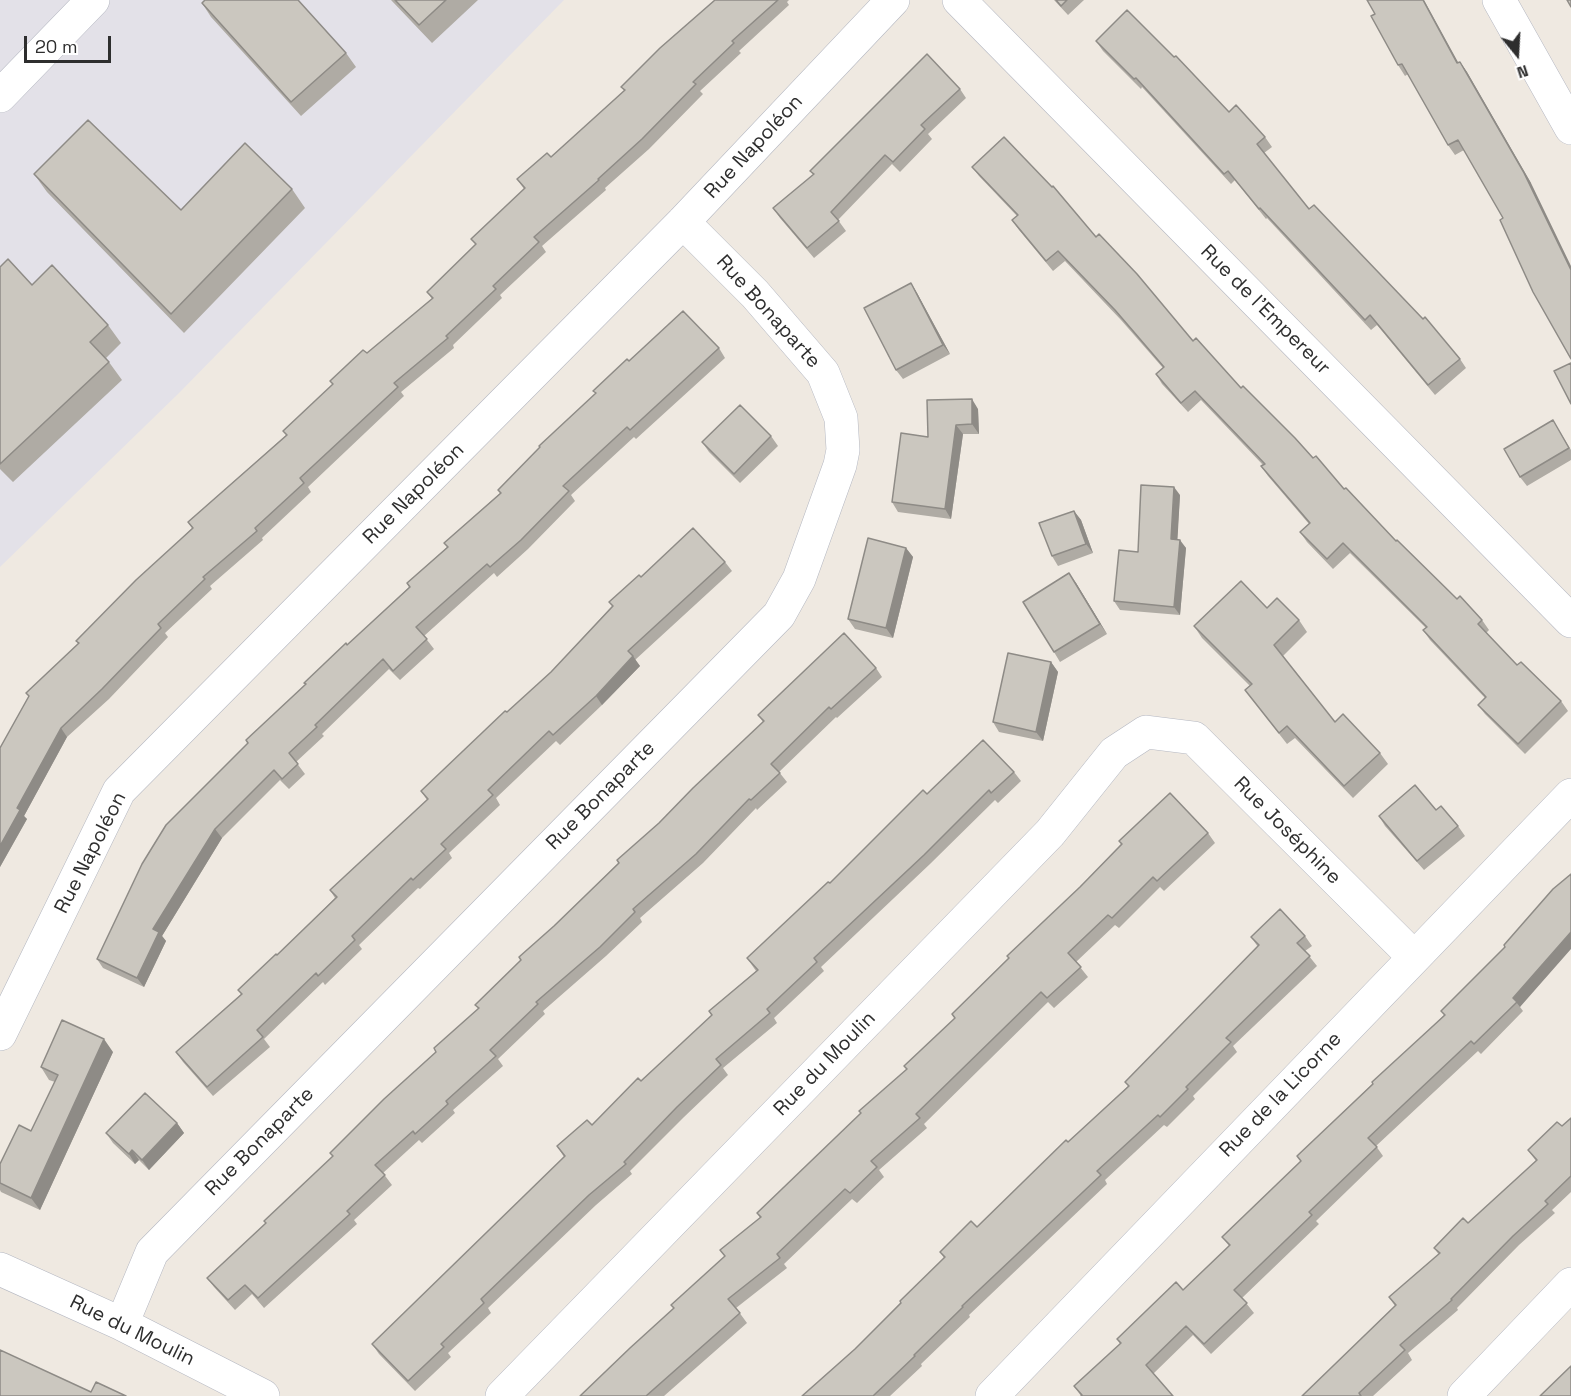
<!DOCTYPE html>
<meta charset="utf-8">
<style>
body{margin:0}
#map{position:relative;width:1571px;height:1396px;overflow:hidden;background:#efe9e1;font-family:"Space Grotesk",sans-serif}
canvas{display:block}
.north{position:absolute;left:1487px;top:24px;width:60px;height:60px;-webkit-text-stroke:4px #fff;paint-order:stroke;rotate:162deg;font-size:16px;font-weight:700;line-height:24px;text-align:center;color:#2e2e2e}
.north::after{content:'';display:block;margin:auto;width:21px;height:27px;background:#2e2e2e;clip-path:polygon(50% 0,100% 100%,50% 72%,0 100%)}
.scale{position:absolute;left:24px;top:36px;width:87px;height:27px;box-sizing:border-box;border:3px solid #2e2e2e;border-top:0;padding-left:8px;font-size:18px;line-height:21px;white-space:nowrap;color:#2e2e2e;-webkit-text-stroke:4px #fff;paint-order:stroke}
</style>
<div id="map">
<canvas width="1571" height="1396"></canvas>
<div class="north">N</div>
<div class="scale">20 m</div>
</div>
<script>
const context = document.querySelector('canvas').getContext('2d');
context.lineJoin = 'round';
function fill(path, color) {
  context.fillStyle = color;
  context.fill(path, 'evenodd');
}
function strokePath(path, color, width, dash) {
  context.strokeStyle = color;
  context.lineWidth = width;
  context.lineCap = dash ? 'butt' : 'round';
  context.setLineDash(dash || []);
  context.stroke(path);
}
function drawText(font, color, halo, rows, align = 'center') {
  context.font = font + ' "Space Grotesk",sans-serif';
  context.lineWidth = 4.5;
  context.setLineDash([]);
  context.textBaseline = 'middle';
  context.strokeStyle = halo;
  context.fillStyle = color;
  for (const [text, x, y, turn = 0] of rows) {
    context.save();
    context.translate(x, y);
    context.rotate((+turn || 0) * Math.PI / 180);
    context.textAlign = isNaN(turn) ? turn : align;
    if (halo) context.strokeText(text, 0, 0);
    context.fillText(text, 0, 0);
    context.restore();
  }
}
const industrial = new Path2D(`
 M0 0H564L179 393 0 567Z`);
const street = new Path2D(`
 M959 0 1571 621
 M1499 0 1571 128
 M0 1034 119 791 683 222 893 0
 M0 1269 122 1324 263 1396
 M122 1324 152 1252 779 615 799 579 840 465 843 450 841 418 823 373 755 294 683 222
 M502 1396 1050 833 1114 753 1146 732 1194 738 1414 957
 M992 1396 1571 795
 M1464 1396 1571 1284`);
const secondary = new Path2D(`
 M0 96 93 0`);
const wall = new Path2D(`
 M391 0H478L432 43Z
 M715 0H789L787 2 789 5 739 51 741 53 700 91 703 94 649 149 605 188 606 190 542 246 546 252 500 295 502 298 453 345 454 348 401 392 404 396 308 487 311 492 262 538 263 540 210 586 212 589 165 633 168 637 109 699 67 737 24 816 27 819 0 867V748L29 696 26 693 78 644 76 641 192 528 188 522 286 435 283 431 333 385 330 381 367 353 432 299 427 292 476 245 471 239 524 189 517 179 551 157 624 91 621 87Z
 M1054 0H1084L1068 15Z
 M202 3 346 53 356 67 301 116 211 17Z
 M1375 14 1459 63 1460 62 1467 72 1531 183 1503 218 1464 150 1455 155 1448 145 1408 74 1405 76 1398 65Z
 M1096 41 1229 112 1265 137 1272 147 1264 153 1309 209 1460 359 1466 368 1435 395 1377 325 1371 330 1267 218 1266 219 1235 180 1231 184 1142 87 1141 89 1103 51Z
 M960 89 966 98 928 134 932 139 900 172 892 164 838 220 846 231 814 258 780 218 773 208 813 175 810 171Z
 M972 167 1096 237 1193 341 1396 541 1457 599 1482 620 1489 630 1486 633 1517 665 1561 701 1568 711 1525 754 1485 714 1478 705 1485 698 1430 640 1423 630 1426 628 1350 553 1333 569 1307 542 1300 532 1309 524 1268 476 1261 466 1263 465 1201 400 1188 412 1162 384 1156 374 1163 368 1121 320 1065 261 1053 271 1019 230 1012 220 1017 216 979 176Z
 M34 174 181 210 292 189 305 208 184 333 47 192Z
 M0 267 32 285 108 325 121 343 106 358 122 380 13 482 0 469Z
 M911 283 917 293 950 354 903 379 896 370Z
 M719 348 725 358 636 439 634 437 571 495 575 501 528 549 497 577 494 573 424 636 434 649 400 680 389 669 322 734 324 736 296 762 305 774 289 789 280 780 222 838 162 936 166 941 144 987 103 968 97 959 248 743 246 740 409 587 407 583 447 547 444 543 500 493 498 490 629 361Z
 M978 409 979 434H963L951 519 898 512 892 502 928 437Z
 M1559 430 1571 450V460L1527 486 1520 477Z
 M771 436 778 446 740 483 709 452 702 442Z
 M1180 495 1177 539 1186 548 1180 615 1120 610 1114 601 1138 552Z
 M1074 511 1081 520 1093 553 1058 566 1052 556Z
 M906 548 913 557 893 638 855 629 848 619Z
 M725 562 732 571 635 660 640 666 602 705 560 745 556 741 496 798 500 805 449 853 452 858 420 889 418 888 359 945 362 949 325 985 323 982 264 1039 270 1047 213 1096 183 1062 176 1052 241 994 238 990 277 955 335 898 330 890 427 800 421 791 551 672 612 606 609 602 641 577Z
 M1076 583 1107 634 1060 662 1054 652Z
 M1267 608 1299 620 1307 632 1283 656 1335 722 1380 753 1388 764 1353 798 1295 738 1287 744 1245 690 1250 686 1202 638 1194 626Z
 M1051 662 1058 672 1043 741 999 732 993 722Z
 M876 668 882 677 837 718 836 717 779 772 787 782 757 810 756 808 703 863 640 918 642 922 606 956 543 1011 545 1014 498 1059 503 1066 453 1110 455 1113 422 1143 419 1140 383 1173 392 1185 354 1220 357 1224 264 1308 252 1294 235 1310 214 1287 207 1278 266 1223 333 1157 330 1153 436 1052 434 1048 478 1009 475 1005 521 960 554 926 659 823 763 722 758 715Z
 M1014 772 1021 781 998 803 995 800 930 864 821 967 824 971 774 1018 777 1023 723 1068 728 1075 684 1117 630 1171 632 1174 596 1205 488 1308 491 1313 448 1353 451 1357 415 1391 379 1354 372 1344 564 1157 557 1146 592 1125 712 1016 709 1011 756 971 747 958 927 794Z
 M1436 810 1458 826 1465 836 1424 870 1385 826 1379 816Z
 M1208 833 1215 843 1164 891 1160 887 1119 928 1115 925 1076 962 1088 977 1054 1008 1048 1002 924 1124 927 1128 879 1170 884 1177 857 1203 852 1199 784 1264 787 1268 736 1308 747 1323 664 1396H580L674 1309 671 1305 725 1256 720 1250 760 1218 757 1213 907 1070 904 1066 955 1018 952 1014 1080 887 1121 844 1119 841Z
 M1553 889 1520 1007 1523 1011 1481 1054 1478 1051 1376 1146 1383 1156 1316 1221 1319 1224 1242 1298 1254 1313 1211 1354 1193 1335 1153 1374 1081 1396 1074 1386 1120 1344 1117 1339 1183 1290 1229 1246 1222 1237 1301 1161 1297 1156 1444 1015 1441 1011 1505 947Z
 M1305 936 1312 946 1305 951 1317 966 1233 1046 1237 1052 1193 1096 1195 1099 1167 1127 1164 1125 1105 1180 1107 1184 969 1315 970 1317 921 1364 922 1366 890 1396H802L855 1349 944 1258 940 1252 977 1227 1128 1086 1125 1082 1258 947 1251 937Z
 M113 1052 40 1210 1 1192 0 1190V1164L31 1131 55 1082 49 1080 41 1067Z
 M1571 1118V1192L1552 1210 1555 1213 1519 1245 1457 1308 1458 1310 1408 1353 1412 1360 1373 1396H1302L1395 1306 1389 1297 1439 1255 1434 1248 1468 1223 1536 1161 1528 1150 1562 1126Z
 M177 1123 184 1133 149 1170 139 1160 135 1164 113 1143 106 1133Z`);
const shadedWall = new Path2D(`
 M1423 0H1424L1464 73 1457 63Z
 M1460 62 1467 72 1531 183 1571 266V271Z
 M911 283 917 293 950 354 943 345Z
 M972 399 978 409 979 434 972 424Z
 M956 425 963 434 951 519 945 509Z
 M1174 487 1180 495 1177 548 1171 539Z
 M1074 511 1081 520 1093 553 1086 544Z
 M1180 540 1186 548 1180 615 1174 607Z
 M906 548 913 557 893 638 886 628Z
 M1069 573 1076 583 1107 634 1100 624Z
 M633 656 640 666 602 705 596 696Z
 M1051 662 1058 672 1043 741 1036 732Z
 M61 728 67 737 24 816 27 819 0 867V846L17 808Z
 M215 829 222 838 162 936 166 941 144 987 137 978 153 929Z
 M1571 932V949L1520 1007 1513 998Z
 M104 1039 113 1052 40 1210 31 1198Z
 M177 1123 184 1133 149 1170 142 1160Z
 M132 1150 139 1160 135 1164 129 1154Z`);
const building = new Path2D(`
 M205 0H298L346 53 291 102 202 3Z
 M395 0H446L419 25Z
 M715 0H778L732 41 734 43 693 82 696 84 642 139 598 179 599 180 534 237 539 242 493 286 496 289 446 336 448 338 394 383 398 387 300 478 304 483 255 528 257 531 203 577 205 579 158 624 161 628 102 689 61 728 17 808 20 810 0 846V748L29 696 26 693 79 643 76 641 136 580 193 528 188 522 287 435 283 431 333 384 330 381 363 350 367 353 433 298 427 292 476 244 471 239 525 188 517 179 547 153 551 157 625 90 621 87 660 48Z
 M1056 0H1067L1061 6Z
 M1367 0H1423L1457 63 1460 62 1524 173 1571 270V359L1533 292 1500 220 1503 218 1458 140 1448 145 1402 64 1398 65 1371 16 1375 14Z
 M1567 0H1571V7Z
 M1127 10 1174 57 1176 56 1229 112 1236 105 1265 137 1257 144 1309 209 1314 205 1423 319 1425 317 1460 359 1428 385 1370 315 1365 320 1260 208 1259 209 1228 171 1224 174 1136 78 1134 79 1096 41Z
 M927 54 960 89 921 125 925 129 893 162 885 155 831 212 839 221 807 248 773 208 814 174 810 171Z
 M88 120 181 210 245 143 292 189 171 314 34 174Z
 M1004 137 1052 187 1053 186 1096 237 1099 234 1137 274 1193 341 1196 338 1241 388 1243 386 1295 438 1313 458 1316 456 1344 489 1346 488 1396 541 1397 540 1457 599 1460 596 1482 620 1478 624 1517 665 1521 662 1561 701 1518 744 1478 705 1486 697 1423 630 1427 627 1343 543 1327 559 1300 532 1310 523 1261 466 1265 464 1195 391 1181 403 1156 374 1164 367 1115 310 1058 251 1046 261 1012 220 1018 215 972 167Z
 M8 259 32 285 52 265 108 325 90 342 109 362 0 464V267Z
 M911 283 943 345 896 370 864 308Z
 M683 311 719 348 630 430 627 427 563 486 569 491 521 540 490 567 487 564 416 627 427 639 393 671 383 659 315 725 317 727 289 753 298 764 282 779 274 770 215 829 153 929 159 932 137 978 97 959 142 864 166 825 248 743 246 740 306 684 304 683 346 643 347 645 410 587 407 583 448 547 444 543 501 493 498 490 540 447 539 446 596 393 593 391 627 359 629 361Z
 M1571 363V404L1554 371Z
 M972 399V424L956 425 945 509 892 502 901 433 928 437 927 400Z
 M740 405 771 436 734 474 702 442Z
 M1553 420 1569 448 1520 477 1504 449Z
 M1141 485 1174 487 1171 539 1180 540 1174 607 1114 601 1119 550 1138 552Z
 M1074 511 1086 544 1052 556 1039 523Z
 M693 528 725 562 628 651 633 656 596 696 553 735 549 731 488 790 493 795 441 844 446 849 413 880 411 878 352 936 355 940 318 976 316 973 257 1030 263 1037 207 1087 176 1052 242 994 238 990 276 954 277 955 337 897 330 890 428 799 421 791 505 711 507 712 551 672 613 606 609 602 639 575 641 577Z
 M868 538 906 548 886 628 848 619Z
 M1069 573 1100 624 1054 652 1023 602Z
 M1241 581 1267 608 1277 598 1299 620 1274 645 1335 722 1343 714 1380 753 1344 786 1287 726 1279 733 1245 690 1252 684 1194 626Z
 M844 633 876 668 831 709 829 707 771 764 780 773 751 800 749 799 696 854 633 909 635 912 600 947 536 1002 538 1004 490 1050 496 1056 446 1101 448 1104 415 1134 413 1131 375 1165 385 1175 347 1211 350 1214 258 1298 245 1285 228 1300 207 1278 266 1223 264 1221 333 1156 330 1153 384 1099 436 1052 434 1048 479 1008 475 1005 521 960 519 957 554 926 619 863 617 860 659 823 693 788 764 721 758 715Z
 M1008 653 1051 662 1036 732 993 722Z
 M983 740 1014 772 991 793 989 790 924 855 814 958 817 962 767 1009 770 1013 716 1059 721 1065 677 1107 624 1162 626 1164 589 1195 481 1299 484 1303 441 1344 444 1347 408 1381 372 1344 565 1156 557 1146 587 1120 592 1125 638 1078 641 1081 712 1015 709 1011 758 970 747 958 828 882 830 883 923 790 927 794Z
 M1415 785 1436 810 1441 806 1458 826 1417 861 1379 816Z
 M1170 793 1208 833 1157 881 1153 877 1112 918 1108 915 1068 953 1081 967 1047 998 1041 992 916 1114 920 1118 871 1161 877 1167 850 1193 845 1189 777 1254 780 1258 728 1299 740 1313 646 1396H580L630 1348 674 1308 671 1305 725 1256 720 1250 761 1217 757 1213 861 1113 859 1111 907 1069 904 1066 955 1018 952 1014 1009 958 1007 956 1080 887 1122 844 1119 841Z
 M1571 874V932L1513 998 1517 1002 1474 1044 1471 1041 1368 1138 1377 1147 1309 1212 1312 1215 1234 1290 1247 1303 1204 1344 1186 1326 1146 1365 1173 1396H1081L1082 1395 1074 1386 1121 1343 1117 1339 1176 1282 1183 1290 1230 1245 1222 1237 1301 1161 1297 1156 1373 1084 1372 1082 1445 1015 1441 1011 1505 947 1504 945 1553 889Z
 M1280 909 1305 936 1297 943 1310 956 1226 1038 1231 1042 1186 1087 1188 1089 1160 1117 1158 1115 1097 1171 1101 1175 962 1306 963 1307 914 1355 915 1356 873 1396H802L855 1349 901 1303 900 1301 945 1257 940 1252 971 1221 977 1227 1066 1140 1068 1142 1129 1086 1125 1082 1259 945 1251 937Z
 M62 1020 104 1039 31 1198 0 1183V1164L19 1125 31 1131 58 1075 41 1067Z
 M145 1093 177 1123 142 1160 132 1150 129 1154 106 1133Z
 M1571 1118V1176L1545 1201 1548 1204 1513 1236 1451 1299 1452 1300 1400 1345 1405 1350 1359 1393 1361 1396H1302L1396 1305 1389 1297 1440 1253 1434 1248 1463 1218 1468 1223 1537 1160 1528 1150 1557 1122 1562 1126Z
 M0 1350 91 1392 96 1382 126 1396H0Z
 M1571 1366V1396H1540Z`);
const streetNames = [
 ["Rue Napoléon",754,147,-47],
 ["Rue de l'Empereur",1265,310,45],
 ["Rue Bonaparte",768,312,48],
 ["Rue Napoléon",414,494,-45],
 ["Rue Bonaparte",601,796,-45],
 ["Rue Joséphine",1287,831,45],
 ["Rue Napoléon",91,853,-63],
 ["Rue du Moulin",825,1064,-46],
 ["Rue de la Licorne",1281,1095,-46],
 ["Rue Bonaparte",260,1142,-45],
 ["Rue du Moulin",132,1331,26]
];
fill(industrial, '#e3e1e8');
strokePath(street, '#b4b7c1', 34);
strokePath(secondary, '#b4b7c1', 34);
strokePath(street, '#fff', 33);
strokePath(secondary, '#fff', 33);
fill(wall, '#afaba4');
fill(shadedWall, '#8e8b86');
fill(building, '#cbc7bf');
strokePath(building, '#8e8b86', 1.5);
drawText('20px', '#2e2e2e', '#fff', streetNames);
</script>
